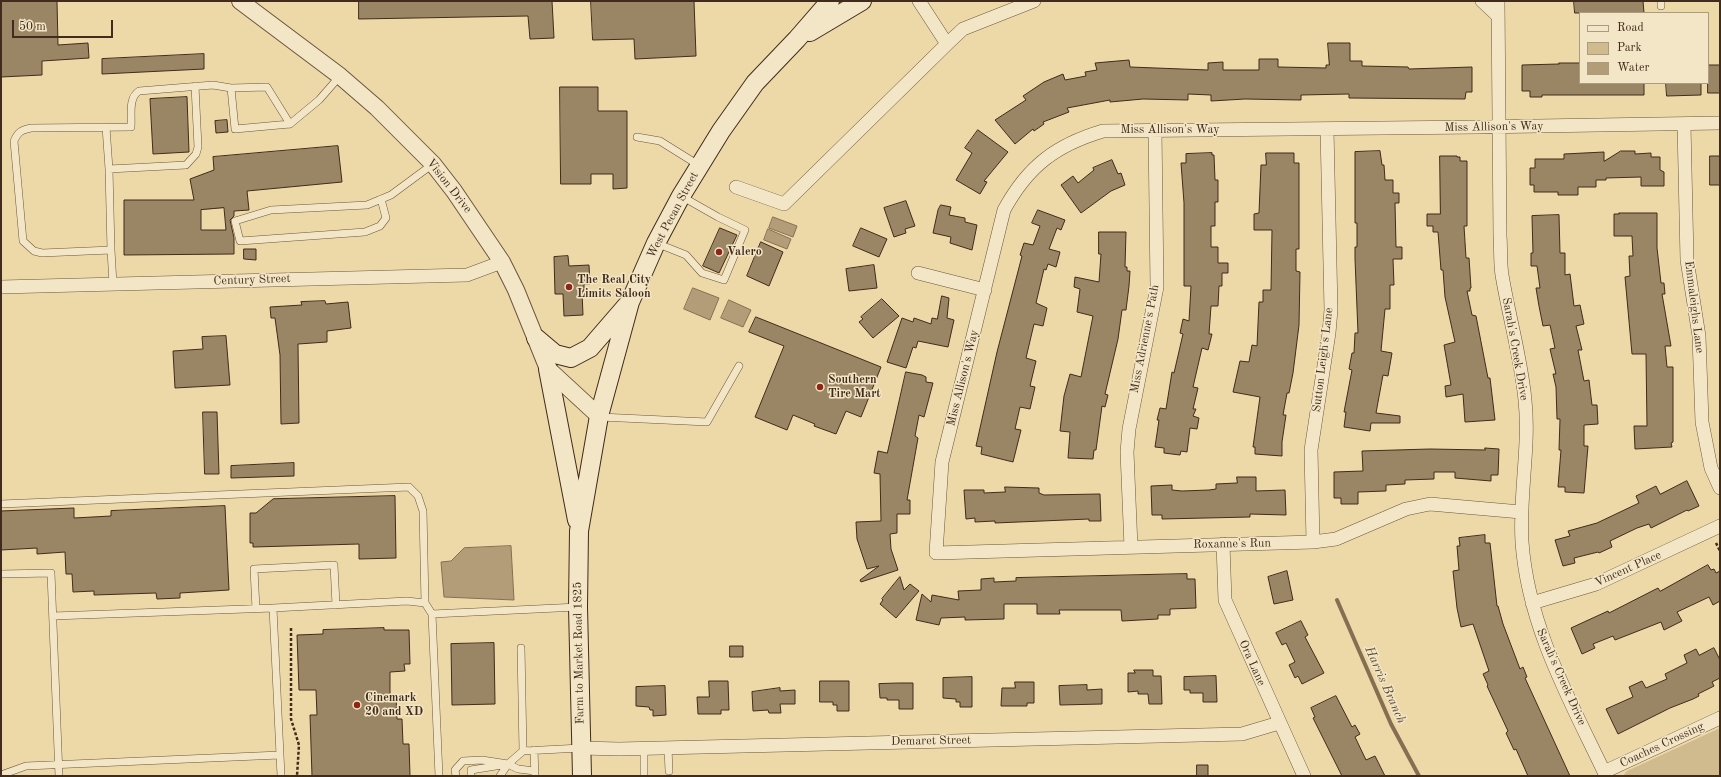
<!DOCTYPE html>
<style>
body{margin:0}
#map{position:relative;width:1721px;height:777px;overflow:hidden;background:#edd8a7;font-family:"Old Standard TT",serif}
canvas{display:block}
.frame{position:absolute;inset:0;border:2px solid #412b1c;pointer-events:none}
.legend{position:absolute;left:1579px;top:12px;width:130px;height:72px;box-sizing:border-box;background:#f3e6c6;border:1px solid #ac9b82;margin:0;padding:5px 7px;list-style:none;font-size:12px;color:#412b1c}
.legend li{display:flex;align-items:center;gap:8px;height:20px}
.legend b{width:20px;border:1px solid #ac9b82}
.scale{position:absolute;left:12px;top:20px;width:101px;height:18px;box-sizing:border-box;border:2px solid #412b1c;border-top:0;padding-left:5px;font-size:12px;line-height:14px;white-space:nowrap;color:#412b1c;-webkit-text-stroke:3px #f3e6c6;paint-order:stroke}
</style>
<div id="map">
<canvas width="1721" height="777"></canvas>
<div class="frame"></div>
<ul class="legend">
<li><b style="height:5px;background:#f3e6c6"></b>Road</li>
<li><b style="height:11px;background:#d0bb8f"></b>Park</li>
<li><b style="height:11px;background:#b39d78"></b>Water</li>
</ul>
<div class="scale">50 m</div>
</div>
<script>
const context = document.querySelector('canvas').getContext('2d');
context.lineJoin = 'round';
function fill(path, color) {
  context.fillStyle = color;
  context.fill(path, 'evenodd');
}
function strokePath(path, color, width, dash) {
  context.strokeStyle = color;
  context.lineWidth = width;
  context.lineCap = dash ? 'butt' : 'round';
  context.setLineDash(dash || []);
  context.stroke(path);
}
function drawText(font, color, halo, rows, align = 'center') {
  context.font = font + ' "Old Standard TT",serif';
  context.lineWidth = 3;
  context.setLineDash([]);
  context.textBaseline = 'middle';
  context.strokeStyle = halo;
  context.fillStyle = color;
  for (const [text, x, y, turn = 0] of rows) {
    context.save();
    context.translate(x, y);
    context.rotate((+turn || 0) * Math.PI / 180);
    context.textAlign = isNaN(turn) ? turn : align;
    if (halo) context.strokeText(text, 0, 0);
    context.fillText(text, 0, 0);
    context.restore();
  }
}
const green = new Path2D(`
 M1720 728V776H1623L1627 771Z`);
const water = new Path2D(`
 M773 217 797 226 793 237 769 228Z
 M768 229 791 239 787 249 764 240Z
 M693 288 719 298 710 320 684 309Z
 M729 300 751 310 743 327 721 318Z
 M511 546 514 600 444 597 441 562 451 561 464 548Z`);
const stream = new Path2D(`
 M1337 600 1391 724 1419 776`);
const building = new Path2D(`
 M1 1H57L58 45 88 43 89 58 42 61V75L1 77Z
 M359 1H552L554 38 530 39 528 16 359 19Z
 M591 1H694L696 56 635 59 634 39 593 40Z
 M1574 1H1643L1644 13H1575Z
 M1328 43H1350V61H1362V66L1408 67 1409 69 1472 67V92H1466L1465 99 1349 98V94L1301 95V100L1245 99 1211 101V95L1188 94V100L1143 99 1110 102V100L1067 108 1069 112 1043 122 1044 124 1034 131 1033 129 1015 144 995 120 1026 100 1023 96 1044 82 1063 74 1065 80 1086 76 1085 72 1097 70 1095 63 1129 60 1130 67 1208 70V63L1223 62V70H1259V59H1278V67L1326 68V65H1329Z
 M204 54V69L102 74V59Z
 M1559 63H1580V83H1644V95H1542V97H1530V91H1522V65L1559 64Z
 M1708 65H1720V93H1708Z
 M1666 83H1701V95L1667 96Z
 M560 87H598V111H627V188L613 189V174H591V184H561Z
 M187 97 189 152 153 154 150 99Z
 M227 120 228 132 216 133 215 121Z
 M978 130 1008 152 984 181 987 182 980 194 956 180 972 153 965 148Z
 M338 146 342 182 247 191 249 210 234 211V216L230 220 234 238V254L124 255V200H194L190 179 214 170 213 157ZM224 208 226 230H201V210Z
 M1380 151 1382 165H1384L1385 180H1393V193H1399V203H1395L1396 247H1402V259H1393L1394 285H1390V309H1385L1381 351 1392 353 1388 376 1383 375 1376 413 1400 416V423H1371L1370 431 1344 427 1346 412H1344L1352 370 1349 369 1352 353H1354L1355 333H1358L1355 259V247H1357V223H1355V152Z
 M1621 151H1635V154L1651 153V157H1660V170L1664 172V186H1641V177L1606 178V180H1596V187H1578V195H1558V192H1534V185H1530V168H1535V159H1564V154L1604 152V161Z
 M1212 153V155H1214L1215 180H1218V202H1215V226H1211V247H1218V263H1228V273H1222V286H1219L1218 306H1211L1209 334H1212L1208 350 1202 348 1193 387 1198 388 1193 409H1196L1193 416 1199 418 1197 429 1190 428 1187 452 1181 451 1180 455 1164 453V448L1155 447 1159 420H1157L1160 408 1166 409 1172 372 1174 373 1183 334 1180 333 1183 319 1189 321 1191 286H1184V203L1181 163H1186V154Z
 M1266 153H1294V163H1299V249H1296V271L1300 272 1299 325 1293 373 1289 393H1287L1283 415H1286L1282 442V456L1255 454V447H1253L1260 397 1233 392 1240 361 1249 362 1252 345 1257 346 1259 302H1263V290H1271L1272 230H1254V214L1259 213 1261 165H1266Z
 M1440 156H1457V157H1460V161H1467V226H1464L1466 258H1469L1471 288H1470V291H1467L1472 315 1476 316 1488 378H1490L1495 420 1465 422 1463 394 1446 397 1445 386 1451 385 1444 345 1455 342 1445 297 1443 270H1441L1438 232H1433V226H1427V214H1440Z
 M1710 156H1720V185H1710Z
 M1112 160 1118 174 1121 173 1125 185 1111 191 1081 213 1061 185 1073 176 1078 183 1094 170 1093 168Z
 M906 201 915 226 905 229 906 233 894 237 884 208Z
 M941 205 951 207 949 215 965 218V222L977 225 972 250 950 243 951 237 933 233 938 210Z
 M1038 210 1065 220 1061 230 1057 228 1049 249 1060 252 1056 267 1048 264 1046 270 1044 269 1036 303 1047 308 1043 326 1034 324 1026 358 1036 361 1030 386 1035 387 1030 409 1020 407 1015 429 1021 430 1013 462 981 454 982 447 976 446 997 352 1022 256 1020 255 1024 243 1033 245 1040 226 1032 223Z
 M1619 213H1657V248L1661 283H1664L1665 294H1662L1671 346H1665L1667 367H1673V442L1671 443 1672 447 1635 449 1634 426H1647L1646 354H1632L1625 277 1630 276 1629 256H1633L1632 236H1614V214H1619Z
 M1559 215 1560 253H1565V275L1570 274 1574 306 1580 305 1584 324 1576 326 1582 350H1578L1584 381 1589 380 1592 405H1597L1598 424 1584 425V446H1588L1584 493 1565 492V487H1558L1561 450H1559L1560 419H1557L1556 387 1553 374H1556L1550 349 1555 348 1550 325 1543 326 1539 306 1536 288H1540L1537 266H1531V253H1533L1532 216Z
 M720 228 737 235 719 273 703 266Z
 M861 228 887 239 879 257 853 246Z
 M1099 232H1126L1125 267H1127V271H1130L1129 286 1126 310H1122L1118 339 1105 394 1108 395 1105 407 1102 406 1096 450H1094L1093 459 1068 458 1070 432 1060 431 1064 396 1070 374 1081 377 1093 316 1077 312 1080 289 1074 287 1075 277 1099 282 1101 254H1099Z
 M761 242 783 252 769 286 747 276Z
 M244 249H256V260L244 259Z
 M568 256 569 266 589 265 590 284H584V291L582 292 583 315 564 316 563 294H555L554 257Z
 M874 265 877 288 849 291 846 269Z
 M942 296 949 298 947 318 954 320 948 347 918 341 916 348 913 347 906 368 887 362 902 318 913 322 914 318 931 324 932 318 937 319Z
 M882 299 899 316 873 338 859 322 863 319 861 317Z
 M325 301 326 304 348 302 351 328 327 331V342L298 344 299 423 281 424 280 355 275 318H271L270 307 302 305 301 302Z
 M756 317 881 367 861 417 846 411 836 434 814 426 815 424 793 415 787 430 755 417 784 346 749 332Z
 M226 336 230 385 175 388 173 351 203 349 202 337Z
 M906 372 922 375 926 377V382L933 383 924 417 919 415 915 436 918 438 907 500H910V514H897V533L890 534 891 549 898 570 861 582 860 580 879 566 867 569 857 539 856 522 881 521 880 474 874 473 878 451 887 453Z
 M203 412H217L219 474H205Z
 M1485 448 1499 449 1498 475H1491V481L1455 478V472H1434V479L1405 480V484L1386 485V491L1358 492V504H1341V498H1334V472L1363 471 1362 451 1430 449 1485 450Z
 M294 463V476L231 478V466Z
 M1237 477H1256V491L1285 490 1286 515 1250 514V517L1162 519V515H1152L1151 486 1172 485V490L1182 491 1209 490 1216 489V484L1237 483Z
 M1687 481 1699 506 1688 511 1687 510 1651 528 1649 524 1637 528 1610 541 1612 547 1599 553 1598 552 1574 558 1575 563 1563 566 1555 540 1570 536 1568 531 1597 523 1639 503 1636 496 1656 486 1660 494Z
 M1005 487 1039 488V493L1044 495 1100 494 1101 521H1089V519L995 523V521L975 522V518L966 519 964 490H984V493L1005 492Z
 M395 496 396 558 359 559V544L253 547V543H250V513H256L273 499Z
 M225 506 229 590 180 593V598L157 599 156 593 94 595V591L73 592 72 574H66L65 552 37 554V548L1 550V511L74 508V518L111 516V511Z
 M1485 535V543H1490L1497 606H1498L1503 624 1520 669 1523 667 1527 677 1525 678 1570 776H1528L1516 749 1514 750 1506 733 1508 731 1487 686 1488 685 1483 674 1489 671 1473 624 1461 627 1457 608 1453 571 1459 570 1457 546H1460L1459 538Z
 M1708 565 1711 570 1714 569 1716 573 1720 571V601L1713 605 1709 597 1677 612 1682 621 1664 630 1661 622 1615 640 1613 636 1593 644 1595 648 1582 654 1571 628 1608 611 1609 613 1658 588 1660 591Z
 M1287 571 1293 600 1274 604 1268 577Z
 M1187 574V579H1195L1196 608 1170 609V615H1158V619L1122 621 1121 610H1059L1060 614H1037V604H1004V619L965 620V617L941 618 939 625 916 620 922 594 931 602 932 595 959 600 958 591 981 590V579L994 578V582L1016 581V578Z
 M900 577 904 590 910 584 919 591 896 618 880 604 883 600 882 599Z
 M1301 621 1308 635 1305 637 1324 673 1302 684 1298 676 1295 678 1289 665 1295 662 1286 643 1282 645 1276 633Z
 M384 628V630H409L410 664H404L405 671 390 672V696H396L397 719H402L403 744H409L410 776H312L310 715H317L316 690H299L297 635 323 634V630Z
 M494 643 495 704 452 705 451 644Z
 M730 646H743V657H730Z
 M1714 648 1720 660V678L1712 682 1714 686 1698 694 1699 696 1693 699 1670 708 1618 734 1606 709 1633 697 1629 687 1642 681 1646 688 1667 679 1665 674 1687 663 1684 655 1696 649 1699 655Z
 M1134 670H1153V676H1161L1162 704H1149L1148 694H1138V691L1128 692V673H1135Z
 M1216 676 1217 702H1203V693H1190V690H1184V677Z
 M972 677V707H960V702H956V699L943 698V678Z
 M709 681H728L729 710H721V714H698L697 697H709Z
 M820 681H849V711H837V705H833V702H820Z
 M1015 682H1034V703H1027V706H1001L1002 688H1015Z
 M899 683H913V709H899V700H887V698H880L879 684Z
 M1087 685V690L1102 689V704L1060 705 1059 686Z
 M665 686 666 715 653 716V710H650L649 707 636 706V687Z
 M780 688V691L795 690V704H780L781 713H769L768 710 753 711 752 692Z
 M1336 696 1352 727 1355 725 1360 734 1355 737 1366 760 1375 756 1385 776H1342L1313 718 1315 717 1311 708Z
 M1197 765H1208V776H1197Z`);
const path = new Path2D(`
 M1716 543 1720 551
 M291 628V719L299 745 297 776`);
const service = new Path2D(`
 M1661 1V6
 M231 88 235 129 290 124
 M106 127 109 169
 M637 137 660 141 700 166
 M381 199 386 218 380 226 365 232 240 241 235 221 271 210 367 205 391 195 433 164
 M656 243 686 255 702 273 724 280 745 230 718 217 681 196
 M111 250 109 169 186 165 196 154 198 147 195 86
 M113 284 111 250 42 253 34 251 23 241 14 141C18 132 21 130 31 128L131 127C132 115 128 98 139 91L213 85 231 88 267 87 290 124 319 100 340 76
 M600 417 707 422 739 366
 M1 504 409 487 418 496 423 511 425 603
 M1 574 51 573 59 776
 M256 609 254 569 334 565 336 605
 M53 616 273 608 407 601 425 603 432 614
 M521 648 523 751
 M668 748 669 771
 M534 750 535 776
 M280 755 281 776
 M1 775 26 766 280 755 273 608
 M439 776 432 614 578 607
 M456 776 455 770 463 761 482 760 508 764 518 769 535 771
 M471 776V770L502 765
 M500 776 508 764 523 751 581 748
 M644 776V748`);
const minor = new Path2D(`
 M1482 1 1498 16
 M1498 1 1500 236C1501 249 1500 263 1502 275 1509 317 1521 358 1525 400 1530 447 1519 494 1522 542 1528 627 1570 700 1606 776
 M947 44 963 29 1034 1
 M1684 124 1687 260 1699 336 1702 422 1711 468 1720 488
 M736 187 784 204 947 44 919 1
 M918 273 985 290
 M1 287 467 275 502 262
 M1521 512 1430 504 1406 509 1336 539 1313 542 936 553 942 462 1004 210C1028 166 1056 145 1103 131L1477 127 1720 123
 M1313 542 1311 450 1329 333 1331 310 1327 129
 M1223 544 1225 600 1304 776
 M1131 547 1127 452 1129 429 1157 287 1155 130
 M1532 603 1596 584 1720 526
 M581 748 619 749 1242 734 1279 723
 M1604 772 1720 718`);
const tertiary = new Path2D(`
 M240 1 340 76 377 108 433 164 454 191 502 262 516 290 548 369 599 416`);
const secondary = new Path2D(`
 M810 32 862 1
 M536 338 555 354 571 358 590 348 628 304
 M548 369 577 520
 M582 776 578 607 579 531 599 416 630 302 656 243 681 196 721 131 755 83 797 39 830 1`);
const markers = [
 [719,252,4,"#8f2418"],
 [569,287,4,"#8f2418"],
 [820,387,4,"#8f2418"],
 [357,705,4,"#8f2418"]
];
const streetNames = [
 ["Miss Allison's Way",1494,127,-1],
 ["Miss Allison's Way",1170,130],
 ["Vision Drive",449,186,52],
 ["West Pecan Street",673,215,-62],
 ["Century Street",252,280,-2],
 ["Emmaleighs Lane",1694,307,83],
 ["Miss Adrienne's Path",1145,339,-79],
 ["Sarah's Creek Drive",1515,349,80],
 ["Sutton Leigh's Lane",1323,360,-83],
 ["Miss Allison's Way",963,378,-76],
 ["Roxanne's Run",1232,544,-1],
 ["Vincent Place",1628,569,-24],
 ["Farm to Market Road 1825",579,653,-91],
 ["Ora Lane",1252,663,66],
 ["Sarah's Creek Drive",1561,677,66],
 ["Demaret Street",931,741,-1],
 ["Coaches Crossing",1662,745,-25]
];
const poiNames = [
 ["Valero",727,252],
 ["The Real City",577,280],
 ["Limits Saloon",577,294],
 ["Southern",828,380],
 ["Tire Mart",828,394],
 ["Cinemark",365,698],
 ["20 and XD",365,712]
];
const waterNames = [
 ["Harris Branch",1385,685,66]
];
fill(green, '#d0bb8f');
fill(water, '#b39d78');
strokePath(water, '#856f53', 1);
strokePath(stream, '#856f53', 4);
fill(building, '#9a8564');
strokePath(building, '#412b1c', 1);
strokePath(service, '#6c563f', 8);
strokePath(minor, '#6c563f', 14);
strokePath(tertiary, '#6c563f', 18);
strokePath(secondary, '#412b1c', 20);
strokePath(path, '#412b1c', 2.5, [3, 2]);
strokePath(service, '#f3e6c6', 7);
strokePath(minor, '#f3e6c6', 13);
strokePath(tertiary, '#f3e6c6', 16);
strokePath(secondary, '#f3e6c6', 18);
for (const [x, y, r, color] of markers) {
  const dot = new Path2D();
  dot.arc(x, y, r, 0, 2 * Math.PI);
  context.fillStyle = color;
  context.fill(dot);
  strokePath(dot, '#f3e6c6', 1.5);
}
drawText('12px', '#412b1c', '#f3e6c6', streetNames);
drawText('bold 12px', '#412b1c', '#f3e6c6', poiNames, 'left');
drawText('italic 13px', '#5e4833', '#f3e6c6', waterNames);
</script>
